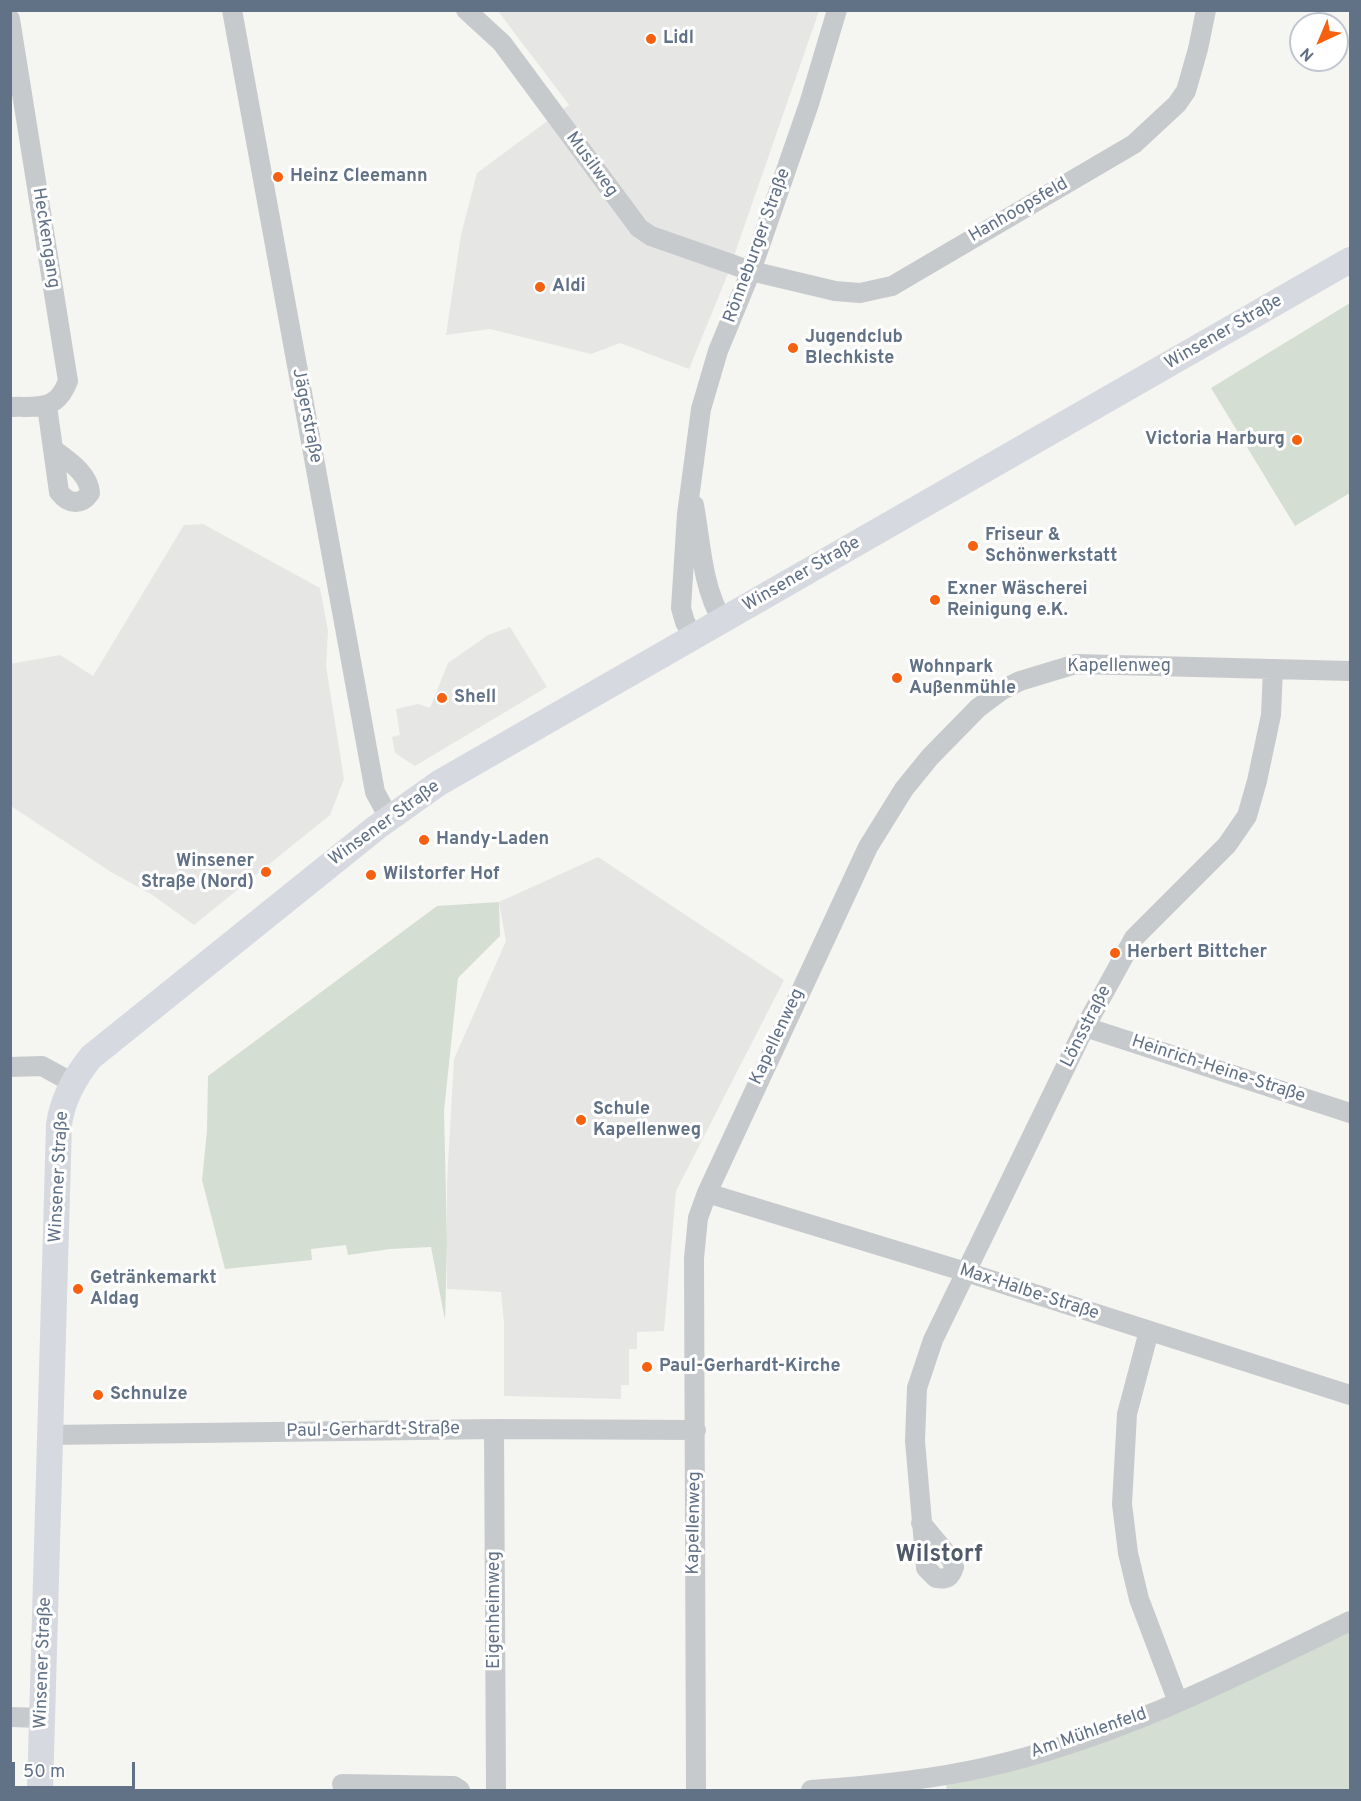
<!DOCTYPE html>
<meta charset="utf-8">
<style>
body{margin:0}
#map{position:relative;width:1361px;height:1801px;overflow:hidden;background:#f5f6f1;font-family:Overpass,sans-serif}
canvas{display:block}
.frame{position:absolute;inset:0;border:12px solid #617186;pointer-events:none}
.north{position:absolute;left:1289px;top:12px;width:60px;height:60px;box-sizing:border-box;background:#fff;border:2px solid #c0c6cf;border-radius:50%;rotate:224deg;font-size:16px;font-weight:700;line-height:24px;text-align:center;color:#617186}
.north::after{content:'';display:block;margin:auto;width:21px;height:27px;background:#f66011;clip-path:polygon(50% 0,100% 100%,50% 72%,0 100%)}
.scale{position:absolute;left:12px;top:1762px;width:123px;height:27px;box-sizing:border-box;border:3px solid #617186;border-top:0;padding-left:8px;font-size:18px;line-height:21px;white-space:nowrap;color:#617186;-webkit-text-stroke:4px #fff;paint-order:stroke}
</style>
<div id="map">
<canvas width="1361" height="1801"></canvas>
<div class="frame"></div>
<div class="north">N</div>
<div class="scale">50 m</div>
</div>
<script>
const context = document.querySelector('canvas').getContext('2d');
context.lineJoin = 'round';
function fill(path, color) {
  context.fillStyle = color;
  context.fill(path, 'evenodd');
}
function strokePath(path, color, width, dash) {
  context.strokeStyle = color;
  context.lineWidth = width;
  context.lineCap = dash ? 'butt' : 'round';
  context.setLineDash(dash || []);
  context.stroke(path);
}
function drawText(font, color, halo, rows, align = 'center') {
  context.font = font + ' Overpass,sans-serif';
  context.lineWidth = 6;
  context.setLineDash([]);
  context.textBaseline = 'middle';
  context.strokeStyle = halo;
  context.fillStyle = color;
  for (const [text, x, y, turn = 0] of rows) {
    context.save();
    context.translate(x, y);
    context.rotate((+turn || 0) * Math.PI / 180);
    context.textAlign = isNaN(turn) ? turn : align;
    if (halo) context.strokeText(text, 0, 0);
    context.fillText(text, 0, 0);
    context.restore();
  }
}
const built = new Path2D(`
 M498 11H819L727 276 689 369 620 343 591 354 490 329 446 335 461 235 477 173 569 105Z
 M203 524 320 588 328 631 326 666 344 779 330 815 194 925 151 894 111 872 11 806 10 664 60 655 93 676 184 525Z
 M510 627 547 687 415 766 395 753 392 737 400 735 396 709 418 704 430 708 448 663 488 635Z
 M598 857 784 980 676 1191 664 1331 637 1332V1349H629V1385H621V1399L504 1396V1323L501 1292 447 1289V1181L454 1059 506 941 499 902Z`);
const green = new Path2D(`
 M1350 303V493L1295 526 1211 388Z
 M499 902 500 936 458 978 444 1111 447 1242 445 1320 431 1247 390 1249 348 1255 346 1245 311 1249 312 1260 225 1269 202 1180 207 1131 208 1076 437 906Z
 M1350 1632V1790H947L946 1785 1048 1760 1123 1734Z`);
const minor = new Path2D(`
 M232 10 375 792 389 818
 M466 10 502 43 639 228 651 236 751 271 835 291 860 293 892 286 1134 144 1177 104 1186 91 1198 49 1206 10
 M10 19 68 381C56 412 39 406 10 407
 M47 406 59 492C68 504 81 506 90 493 89 473 67 460 53 449
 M694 505C701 543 702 586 722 620
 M693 636 685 622 681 608 687 514 701 409 718 351 751 271 809 104 837 10
 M1085 1027 1350 1113
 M10 1067 42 1066 73 1083
 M707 1193 966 1272 1350 1395
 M1149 1331 1127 1414 1122 1504 1128 1553 1139 1599 1178 1702
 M494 1429 496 1790
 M50 1435 494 1429 696 1430
 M921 1523 951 1559 954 1567C951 1577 947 1580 936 1578L926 1568 915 1441 917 1388 933 1340 1085 1027 1134 938 1227 845 1247 816 1257 781 1271 715 1273 669
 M10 1717 42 1718
 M342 1784 454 1786 460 1790
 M696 1790 694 1258 698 1218 707 1193 868 847 904 789 930 757 978 708 1002 690 1020 681 1076 664 1350 671
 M811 1790C870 1786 930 1780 987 1767 1115 1738 1234 1678 1350 1621`);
const major = new Path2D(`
 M40 1790 59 1125C62 1100 75 1077 91 1057L377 827 439 783 1350 260`);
const markers = [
 [651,39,6,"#f66011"],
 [278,177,6,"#f66011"],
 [540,287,6,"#f66011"],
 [793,348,6,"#f66011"],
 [1297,440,6,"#f66011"],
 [973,546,6,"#f66011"],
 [935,600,6,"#f66011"],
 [897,678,6,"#f66011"],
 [442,698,6,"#f66011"],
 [424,840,6,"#f66011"],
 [266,872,6,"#f66011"],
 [371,875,6,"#f66011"],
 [1115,953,6,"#f66011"],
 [581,1120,6,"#f66011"],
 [78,1289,6,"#f66011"],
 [647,1367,6,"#f66011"],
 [98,1395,6,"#f66011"]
];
const poiNames = [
 ["Lidl",663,39],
 ["Heinz Cleemann",290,177],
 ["Aldi",552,287],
 ["Jugendclub",805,338],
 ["Blechkiste",805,359],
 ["Victoria Harburg",1285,440,"right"],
 ["Friseur &",985,536],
 ["Schönwerkstatt",985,557],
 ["Exner Wäscherei",947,590],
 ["Reinigung e.K.",947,611],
 ["Wohnpark",909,668],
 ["Außenmühle",909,689],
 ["Shell",454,698],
 ["Handy-Laden",436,840],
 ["Winsener",254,862,"right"],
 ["Straße (Nord)",254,883,"right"],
 ["Wilstorfer Hof",383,875],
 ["Herbert Bittcher",1127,953],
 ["Schule",593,1110],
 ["Kapellenweg",593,1131],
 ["Getränkemarkt",90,1279],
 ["Aldag",90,1300],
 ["Paul-Gerhardt-Kirche",659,1367],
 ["Schnulze",110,1395]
];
const streetNames = [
 ["Musilweg",591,165,54],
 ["Hanhoopsfeld",1019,211,-30],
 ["Heckengang",45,238,81],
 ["Rönneburger Straße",758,246,-70],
 ["Winsener Straße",1224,333,-30],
 ["Jägerstraße",306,416,79],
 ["Winsener Straße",802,575,-30],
 ["Kapellenweg",1119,667],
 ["Winsener Straße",385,824,-36],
 ["Lönsstraße",1087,1027,-63],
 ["Kapellenweg",778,1037,-65],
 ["Heinrich-Heine-Straße",1218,1070,18],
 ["Winsener Straße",60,1177,-87],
 ["Max-Halbe-Straße",1029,1293,18],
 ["Paul-Gerhardt-Straße",373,1431,-1],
 ["Kapellenweg",695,1523,-89],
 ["Eigenheimweg",495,1610,-90],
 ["Winsener Straße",44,1663,-88],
 ["Am Mühlenfeld",1089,1734,-19]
];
const districtNames = [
 ["Wilstorf",939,1556]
];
fill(built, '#e6e6e5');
fill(green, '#d5ded2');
strokePath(minor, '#c7cacd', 20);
strokePath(major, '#d6d9df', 26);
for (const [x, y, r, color] of markers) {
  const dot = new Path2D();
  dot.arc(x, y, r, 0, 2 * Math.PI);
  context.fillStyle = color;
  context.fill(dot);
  strokePath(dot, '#fff', 2);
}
drawText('bold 18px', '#617186', '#fff', poiNames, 'left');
drawText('18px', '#617186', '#fff', streetNames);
drawText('bold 24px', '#505b6a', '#fff', districtNames);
</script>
